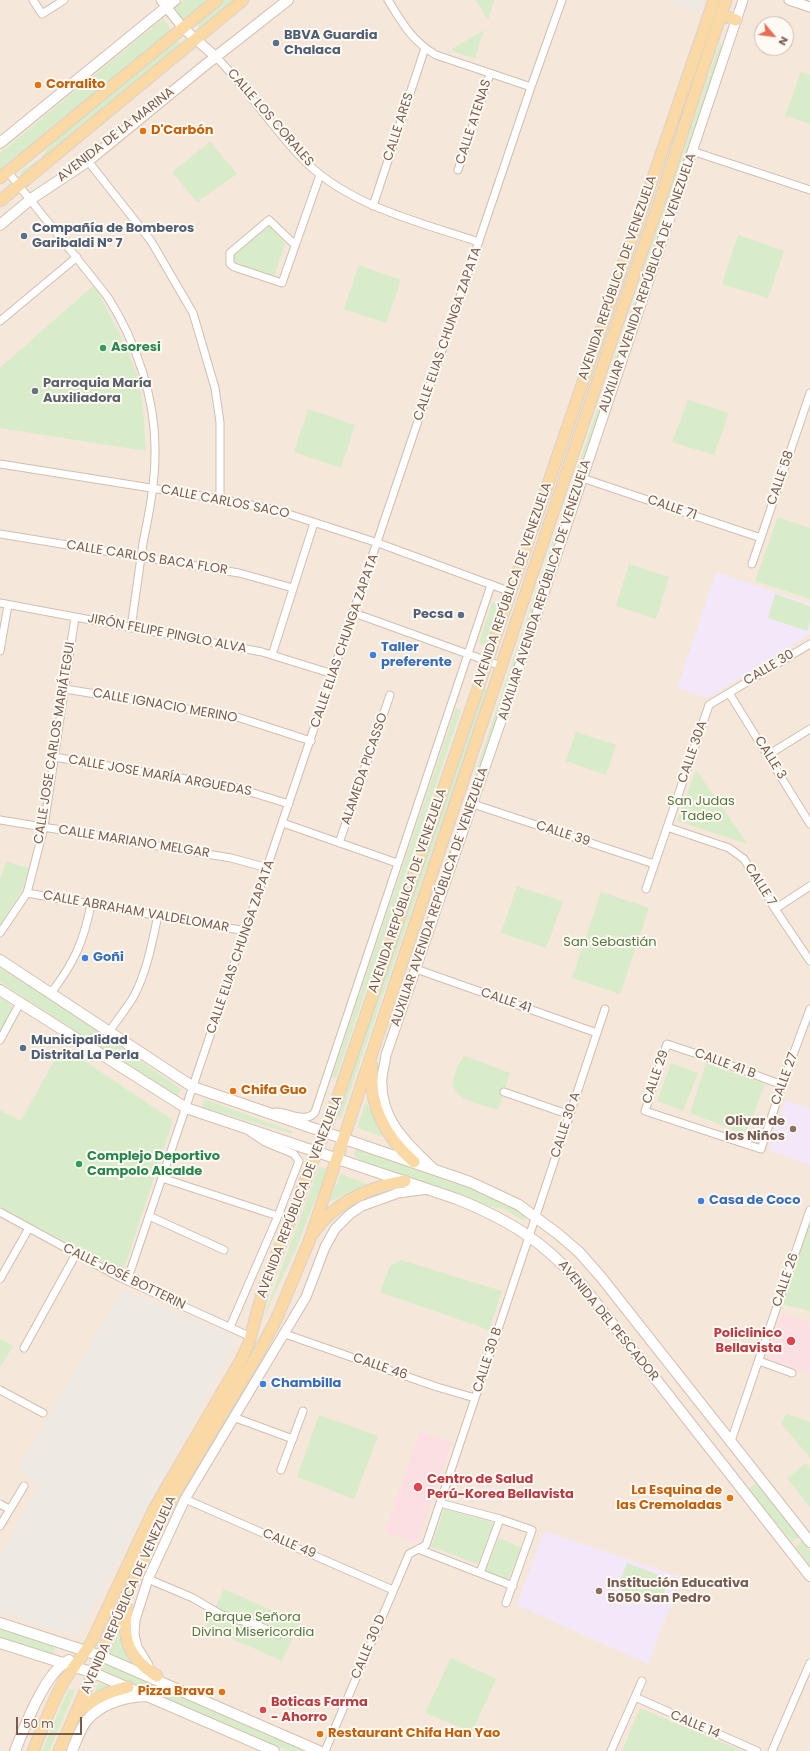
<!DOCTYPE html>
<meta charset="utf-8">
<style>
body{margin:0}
#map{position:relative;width:810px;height:1751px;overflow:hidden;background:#fdf6ec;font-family:Poppins,sans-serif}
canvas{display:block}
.north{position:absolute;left:754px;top:16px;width:40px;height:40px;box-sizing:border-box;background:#fffaf3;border:1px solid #cabbb1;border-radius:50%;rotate:119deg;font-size:11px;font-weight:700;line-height:16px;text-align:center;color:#7a5c4d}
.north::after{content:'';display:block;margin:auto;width:14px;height:18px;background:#e76f51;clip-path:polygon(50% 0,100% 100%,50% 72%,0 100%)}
.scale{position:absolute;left:16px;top:1717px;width:66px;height:18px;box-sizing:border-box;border:2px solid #7a5c4d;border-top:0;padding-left:5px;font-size:12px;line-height:14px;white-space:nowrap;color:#7a5c4d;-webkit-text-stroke:3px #fffaf3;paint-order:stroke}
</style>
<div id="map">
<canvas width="810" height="1751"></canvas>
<div class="north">N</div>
<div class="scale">50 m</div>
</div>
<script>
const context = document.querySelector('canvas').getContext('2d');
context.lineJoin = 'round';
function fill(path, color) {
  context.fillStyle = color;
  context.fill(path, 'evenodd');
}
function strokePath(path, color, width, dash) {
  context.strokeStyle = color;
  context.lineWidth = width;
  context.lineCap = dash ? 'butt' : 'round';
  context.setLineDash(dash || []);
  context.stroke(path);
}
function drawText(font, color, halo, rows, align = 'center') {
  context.font = font + ' Poppins,sans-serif';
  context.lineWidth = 4;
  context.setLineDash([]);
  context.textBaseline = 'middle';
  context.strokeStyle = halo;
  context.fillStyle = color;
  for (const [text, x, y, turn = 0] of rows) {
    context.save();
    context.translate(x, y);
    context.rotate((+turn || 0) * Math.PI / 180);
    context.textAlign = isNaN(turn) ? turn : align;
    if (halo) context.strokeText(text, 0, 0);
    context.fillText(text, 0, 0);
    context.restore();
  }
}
const residential = new Path2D(`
 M0 0H810V1751H0ZM762 24H786V48H762Z`);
const industrial = new Path2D(`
 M666 0H704L700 12Z
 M122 1290 238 1338 78 1636 0 1613V1556L38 1486 18 1469Z`);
const education = new Path2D(`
 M716 572 810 604V634L708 698 677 688Z
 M785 1100 810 1109V1165L769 1150Z
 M544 1531 681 1577 648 1664 517 1605Z`);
const medical = new Path2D(`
 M782 1313 810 1323V1373L766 1358Z
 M420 1431 452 1442 417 1543 385 1532Z`);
const green = new Path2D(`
 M184 0H207L183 20 174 8Z
 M223 0H237L201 30 194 23Z
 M476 0H494L488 20Z
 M163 19 171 30 0 169V153Z
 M484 30 475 59 450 50Z
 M175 39 183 45 23 177 20 172 41 158 53 142Z
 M720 42 724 49 383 1054 381 1053Z
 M801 72 810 75V124L785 116Z
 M210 142 237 174 197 202 172 172Z
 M270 226 285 244 274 276 235 263 233 256Z
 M738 235 784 251 768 298 722 284Z
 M359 265 401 280 386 323 344 309Z
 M94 285C109 313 125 342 136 372 144 397 144 425 146 451L0 428V368Z
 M688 400 729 413 714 455 672 442Z
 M308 409 355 425 341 468 294 452Z
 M778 517 810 528V599L755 581Z
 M629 564 669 577 656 619 616 606Z
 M775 594 810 606V622L807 631 768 618Z
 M492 602 498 604 485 646 479 643Z
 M481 688 487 689 341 1118 337 1116Z
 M456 708 461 710 336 1078 332 1077Z
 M576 732 616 745 606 775 566 761Z
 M696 770 748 844 677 821Z
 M6 862 29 868 22 890 0 925V879Z
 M517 886 563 901 546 948 501 933Z
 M601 892 649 908 620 994 572 978Z
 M0 968 59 1005 181 1089 177 1096 0 982Z
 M0 998 10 1004 12 1008 0 1031Z
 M62 1046 173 1120 124 1269 118 1270 0 1207V1110L21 1121Z
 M464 1056 510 1073 498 1110C467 1100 436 1096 464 1056Z
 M671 1063 698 1073 683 1111 657 1101Z
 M706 1063 765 1084 746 1135 690 1113Z
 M204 1099 292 1131V1134L202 1107Z
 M366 1102 384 1137 357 1128Z
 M356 1149C383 1158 517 1198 526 1219L522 1220 502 1208 492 1207 362 1161 354 1155Z
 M319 1167 327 1169 299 1242 262 1321Z
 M341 1174 368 1184 329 1202Z
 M810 1218V1311L782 1304Z
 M401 1260 502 1291 489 1330 380 1292 390 1266Z
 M0 1339 13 1346 0 1368Z
 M786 1414 810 1422V1458L781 1423Z
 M319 1415 378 1436 354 1499 297 1477Z
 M806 1463 810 1468V1507L787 1478Z
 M757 1482 799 1537 792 1542 749 1489Z
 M444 1509 494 1523 478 1564 431 1547Z
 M499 1538 522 1548 508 1580 485 1571Z
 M802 1541 810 1551V1566L795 1547Z
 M627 1563 669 1579 660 1603 617 1588Z
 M224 1589 300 1623 282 1661 206 1627Z
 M0 1627 57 1644 52 1654 0 1638Z
 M120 1629 132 1663 109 1654Z
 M451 1658 496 1679 472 1732 425 1713Z
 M108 1662 312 1751H289L284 1749 102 1670Z
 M98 1683 113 1687 95 1692Z
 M69 1689 75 1691 49 1751H42Z
 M640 1708 743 1751H622Z`);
const minor = new Path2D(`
 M33 0 42 14 64 0
 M388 0C403 24 411 40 436 55L531 87
 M216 57C246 87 269 123 298 154 344 205 416 221 479 242
 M692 151 810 190
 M88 161 151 241 193 313 215 388 220 422V499
 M458 170 490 74
 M8 172 107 296C136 341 156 399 155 453 155 484 149 514 143 543 139 571 135 599 131 628
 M373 206 425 48
 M295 245 269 220 230 253V264L234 267 282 283 320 175
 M0 321 77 257
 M0 464 220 499 276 510 378 543 511 592
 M582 478 761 538
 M0 534 239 573 293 588
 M752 564 810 393
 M0 603 262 652 333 674
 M354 613 501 666
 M0 651 8 605
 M272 655 314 523
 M65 689 237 717 311 741
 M729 693 810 824
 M768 755 810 729
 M54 757 234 787 289 804
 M473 804 654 864
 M0 820 231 858 268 868
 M283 823 397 863
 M667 827 729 848 744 859 775 909 810 961
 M339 843 390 695
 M646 889 709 705 810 644
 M27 893 246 931
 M775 909 810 886
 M0 933 27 893 44 827 75 617
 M416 969 597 1033
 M51 993C74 963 84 941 91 904
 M109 1032C117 1020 127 1008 134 996 147 971 152 943 158 915
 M0 1040 20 1003
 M782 1085 724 1063 667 1044 645 1111 761 1149 782 1085 810 1009
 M504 1092 570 1115
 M276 1112C288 1112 307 1124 315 1112L491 585
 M162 1178 278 1216
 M0 1212 119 1277 251 1337
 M149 1216 224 1250
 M0 1279 29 1228
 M127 1281 531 87 562 0
 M230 1327 278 1216 299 1161 294 1154 265 1142 250 1132
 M285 1334 437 1387 475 1398
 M24 1348 76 1254
 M759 1361 792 1373
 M0 1390 43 1413
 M233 1417 293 1439
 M731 1441 810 1210
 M281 1470 303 1411
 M185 1499 393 1590
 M440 1503 500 1519 532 1530 506 1603
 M0 1504 9 1509
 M0 1526 24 1486
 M418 1549 513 1586
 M480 1573 500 1519
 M148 1579 193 1598 220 1614 233 1619 253 1623 278 1635
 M635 1697 757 1751
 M325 1751 409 1554 426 1545 605 1009
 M611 1751 642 1681
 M772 1751 810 1663`);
const tertiary = new Path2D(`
 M161 0 183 28 216 57
 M789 0 810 7
 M434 1169C407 1143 379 1119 382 1077 383 1070 385 1063 386 1055L501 721 743 0
 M148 1665 137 1647 134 1635 135 1620 148 1579 185 1499 306 1297 325 1247 335 1229 350 1214 362 1206 398 1193 428 1189`);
const secondary = new Path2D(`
 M0 143 175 0
 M0 225 31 199 88 161 204 66 288 0
 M0 960 193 1087 470 1182 519 1205 558 1234 579 1252 601 1277 810 1542
 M0 990 186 1108 457 1199C511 1221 543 1241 582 1285L810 1576
 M0 1623 101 1656 319 1751
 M0 1643 94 1673 274 1751
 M15 1751C25 1726 45 1672 69 1660
 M72 1751C76 1741 80 1729 87 1720 102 1703 125 1697 146 1696`);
const primary = new Path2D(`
 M721 15 736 20
 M0 178 217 0
 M0 201 243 0
 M372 1066C368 1104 385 1137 414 1162
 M314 1232C335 1202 370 1187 405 1181
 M127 1608C121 1640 130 1659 157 1676
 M77 1713C92 1699 109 1691 128 1687
 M33 1751C42 1729 51 1705 63 1683 72 1667 86 1654 94 1637L154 1509 241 1360 249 1343 263 1290 336 1102 714 0
 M59 1751 155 1532 175 1493 259 1352 276 1320 310 1239C426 892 540 545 660 200 683 133 703 66 726 0`);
const markers = [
 [276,43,4,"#5c6f8a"],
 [38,85,4,"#e8710a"],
 [143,131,4,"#e8710a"],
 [24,236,4,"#5c6f8a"],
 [103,348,4,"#2e9e5b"],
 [35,391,4,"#6b7280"],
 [461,615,4,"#5c6f8a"],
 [373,655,4,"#3f7fe0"],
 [85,958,4,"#3f7fe0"],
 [23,1048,4,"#5c6f8a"],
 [233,1091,4,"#e8710a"],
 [793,1129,4,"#8d6e63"],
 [79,1164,4,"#2e9e5b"],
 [701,1201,4,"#3f7fe0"],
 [791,1341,5,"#e0444e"],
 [263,1384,4,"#3f7fe0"],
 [418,1487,5,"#e0444e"],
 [730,1498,4,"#e8710a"],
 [599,1591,4,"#8d6e63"],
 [222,1692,4,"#e8710a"],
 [263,1710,4,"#e0444e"],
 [320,1734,4,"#e8710a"]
];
const serviceNames = [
 ["BBVA Guardia",284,36],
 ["Chalaca",284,51],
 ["Compañía de Bomberos",32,229],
 ["Garibaldi Nº 7",32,244],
 ["Pecsa",453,615,"right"],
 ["Municipalidad",31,1041],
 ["Distrital La Perla",31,1056]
];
const foodNames = [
 ["Corralito",46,85],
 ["D'Carbón",151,131],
 ["Chifa Guo",241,1091],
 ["La Esquina de",722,1491,"right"],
 ["las Cremoladas",722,1506,"right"],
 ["Pizza Brava",214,1692,"right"],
 ["Restaurant Chifa Han Yao",328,1734]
];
const streetNames = [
 ["CALLE LOS CORALES",270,118,49],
 ["CALLE ATENAS",474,122,-72],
 ["CALLE ARES",399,127,-72],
 ["AVENIDA DE LA MARINA",116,135,-38],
 ["AVENIDA REPÚBLICA DE VENEZUELA",618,278,-71],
 ["AUXILIAR AVENIDA REPÚBLICA DE VENEZUELA",648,283,-71],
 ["CALLE ELIAS CHUNGA ZAPATA",448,334,-71],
 ["CALLE 58",781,478,-71],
 ["CALLE CARLOS SACO",225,502,11],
 ["CALLE 71",672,508,19],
 ["CALLE CARLOS BACA FLOR",147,558,9],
 ["AVENIDA REPÚBLICA DE VENEZUELA",513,585,-71],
 ["AUXILIAR AVENIDA REPÚBLICA DE VENEZUELA",545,590,-72],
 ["JIRÓN FELIPE PINGLO ALVA",167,634,11],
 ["CALLE ELIAS CHUNGA ZAPATA",345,641,-71],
 ["CALLE 30",769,668,-31],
 ["CALLE IGNACIO MERINO",165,706,10],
 ["CALLE JOSE CARLOS MARIÁTEGUI",55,743,-81],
 ["CALLE 30A",693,752,-71],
 ["CALLE 3",770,758,58],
 ["ALAMEDA PICASSO",365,769,-71],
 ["CALLE JOSE MARÍA ARGUEDAS",160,776,10],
 ["CALLE 39",563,834,18],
 ["CALLE MARIANO MELGAR",134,842,9],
 ["CALLE 7",760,885,58],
 ["AVENIDA REPÚBLICA DE VENEZUELA",408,891,-71],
 ["AUXILIAR AVENIDA REPÚBLICA DE VENEZUELA",440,897,-71],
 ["CALLE ABRAHAM VALDELOMAR",136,912,10],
 ["CALLE ELIAS CHUNGA ZAPATA",241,947,-71],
 ["CALLE 41",506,1001,19],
 ["CALLE 41 B",725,1064,20],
 ["CALLE 29",656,1077,-71],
 ["CALLE 27",785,1079,-70],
 ["CALLE 30 A",566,1125,-72],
 ["AVENIDA REPÚBLICA DE VENEZUELA",300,1197,-69],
 ["CALLE JOSÉ BOTTERIN",124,1277,26],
 ["CALLE 26",786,1280,-71],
 ["AVENIDA DEL PESCADOR",608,1321,51],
 ["CALLE 30 B",488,1360,-72],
 ["CALLE 46",380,1367,19],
 ["CALLE 49",289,1544,23],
 ["AVENIDA REPÚBLICA DE VENEZUELA",129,1595,-66],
 ["CALLE 30 D",369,1647,-67],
 ["CALLE 14",695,1725,23]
];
const leisureNames = [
 ["Asoresi",111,348],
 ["Complejo Deportivo",87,1157],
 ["Campolo Alcalde",87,1172]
];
const worshipNames = [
 ["Parroquia María",43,384],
 ["Auxiliadora",43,399]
];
const shopNames = [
 ["Taller",381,648],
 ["preferente",381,663],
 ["Goñi",93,958],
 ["Casa de Coco",709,1201],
 ["Chambilla",271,1384]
];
const parkNames = [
 ["San Judas",701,802],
 ["Tadeo",701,817],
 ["San Sebastián",610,943],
 ["Parque Señora",253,1618],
 ["Divina Misericordia",253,1633]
];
const educationNames = [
 ["Olivar de",785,1122],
 ["los Niños",785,1137],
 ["Institución Educativa",607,1584,"left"],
 ["5050 San Pedro",607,1599,"left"]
];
const healthNames = [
 ["Policlinico",782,1334,"right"],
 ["Bellavista",782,1349,"right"],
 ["Centro de Salud",427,1480],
 ["Perú-Korea Bellavista",427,1495],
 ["Boticas Farma",271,1703],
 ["- Ahorro",271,1718]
];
fill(residential, '#f5e8da');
fill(industrial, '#efe9e4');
fill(education, '#f3e8fa');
fill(medical, '#fbdfe3');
fill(green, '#d8ecc9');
strokePath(minor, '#d1beb0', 9);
strokePath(tertiary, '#d1beb0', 11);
strokePath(secondary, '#d6c0b0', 12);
strokePath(primary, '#dad1cd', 13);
strokePath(minor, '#fff', 7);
strokePath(tertiary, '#fff', 9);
strokePath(secondary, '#fff', 10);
strokePath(primary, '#fbd9a5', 11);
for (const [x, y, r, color] of markers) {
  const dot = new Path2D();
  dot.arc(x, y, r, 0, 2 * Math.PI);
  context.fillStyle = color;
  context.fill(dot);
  strokePath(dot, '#fffaf3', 1.5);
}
drawText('bold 13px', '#4e5e75', '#fffaf3', serviceNames, 'left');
drawText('bold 13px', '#c56008', '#fffaf3', foodNames, 'left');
drawText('13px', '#7a5c4d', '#fffaf3', streetNames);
drawText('bold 13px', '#27864d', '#fffaf3', leisureNames, 'left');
drawText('bold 13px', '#5b616d', '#fffaf3', worshipNames, 'left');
drawText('bold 13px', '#366cbe', '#fffaf3', shopNames, 'left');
drawText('13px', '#537a41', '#fffaf3', parkNames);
drawText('bold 13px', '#785e54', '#fffaf3', educationNames, 'right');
drawText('bold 13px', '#be3a42', '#fffaf3', healthNames, 'left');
</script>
